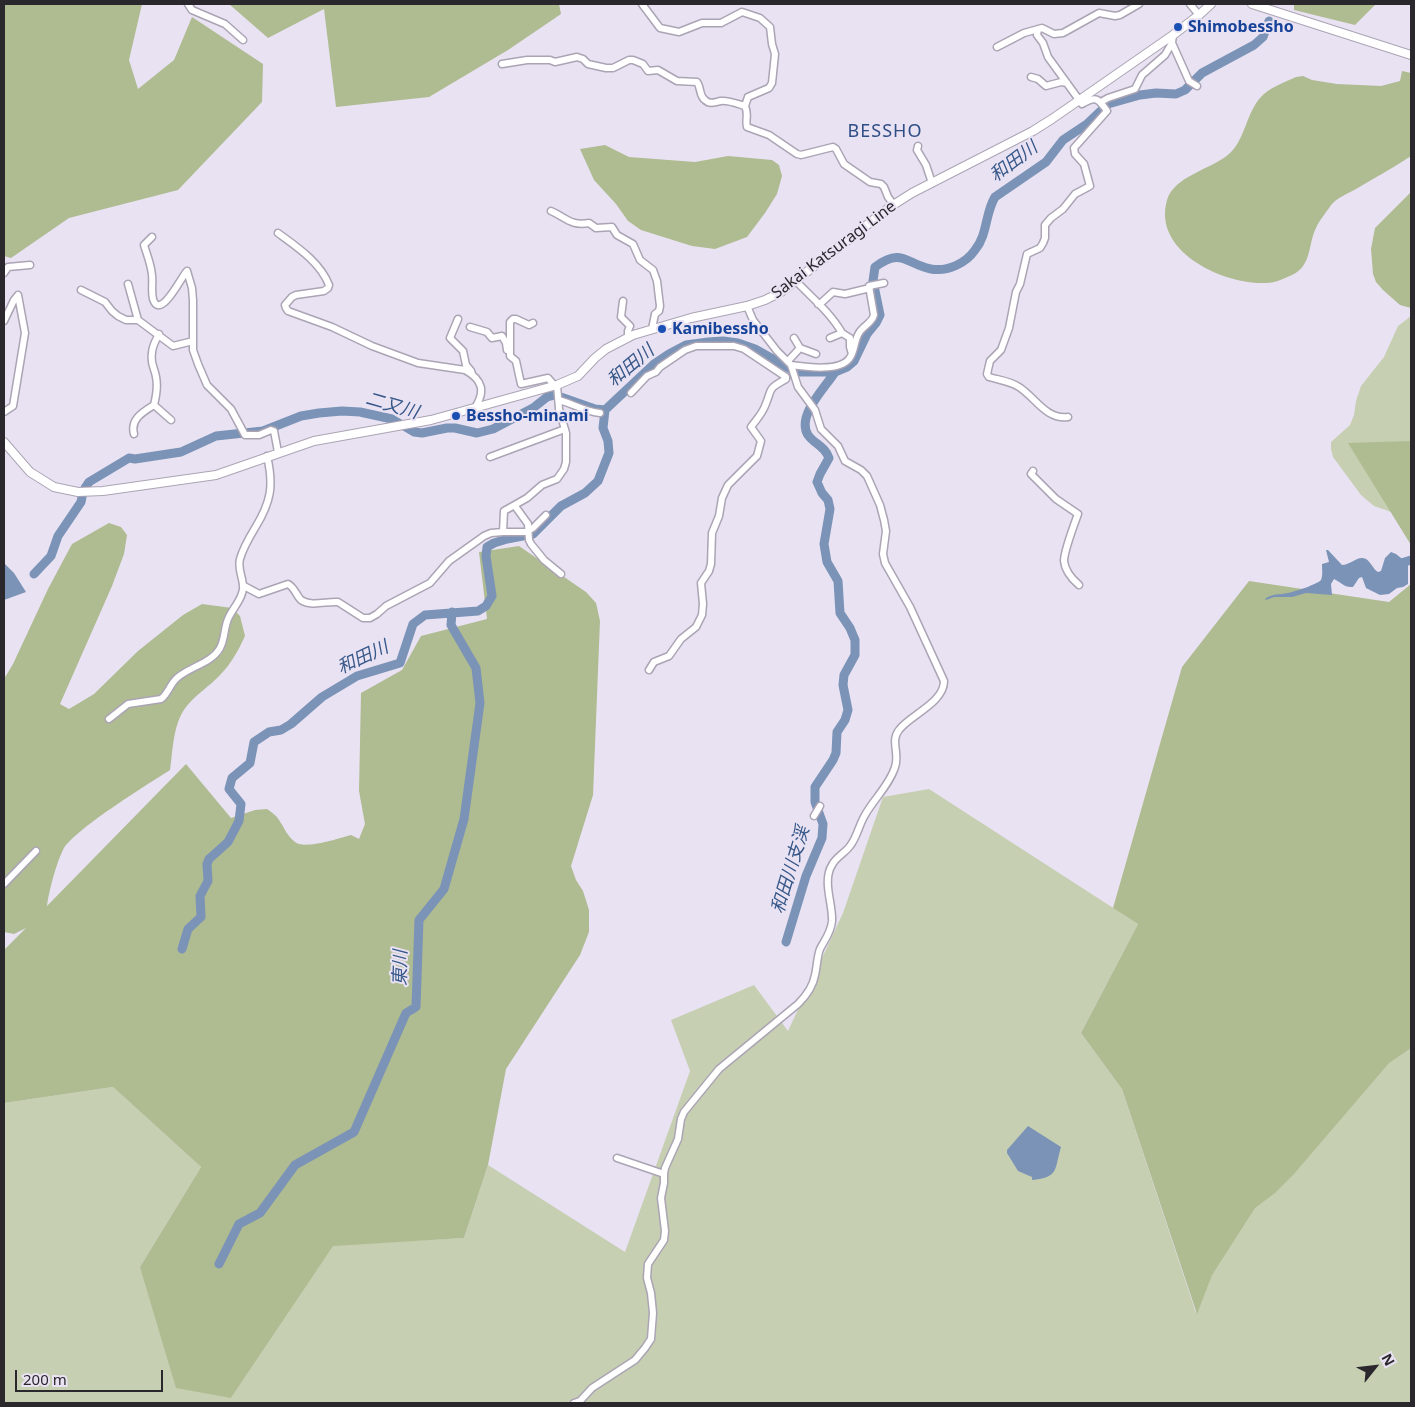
<!DOCTYPE html>
<meta charset="utf-8">
<style>
body{margin:0}
#map{position:relative;width:1415px;height:1407px;overflow:hidden;background:#e9e2f3;font-family:"Noto Sans",sans-serif}
canvas{display:block}
.frame{position:absolute;inset:0;border:5px solid #2a272d;pointer-events:none}
.north{position:absolute;left:1350px;top:1342px;width:50px;height:50px;-webkit-text-stroke:4px #e9e2f3;paint-order:stroke;rotate:61deg;font-size:14px;font-weight:700;line-height:20px;text-align:center;color:#2a272d}
.north::after{content:'';display:block;margin:auto;width:18px;height:22px;background:#2a272d;clip-path:polygon(50% 0,100% 100%,50% 72%,0 100%)}
.scale{position:absolute;left:15px;top:1370px;width:148px;height:22px;box-sizing:border-box;border:2px solid #2a272d;border-top:0;padding-left:6px;font-size:15px;line-height:18px;white-space:nowrap;color:#2a272d;-webkit-text-stroke:4px #e9e2f3;paint-order:stroke}
</style>
<div id="map">
<canvas width="1415" height="1407"></canvas>
<div class="frame"></div>
<div class="north">N</div>
<div class="scale">200 m</div>
</div>
<script>
const context = document.querySelector('canvas').getContext('2d');
context.lineJoin = 'round';
function fill(path, color) {
  context.fillStyle = color;
  context.fill(path, 'evenodd');
}
function strokePath(path, color, width, dash) {
  context.strokeStyle = color;
  context.lineWidth = width;
  context.lineCap = dash ? 'butt' : 'round';
  context.setLineDash(dash || []);
  context.stroke(path);
}
function drawText(font, color, halo, rows, align = 'center') {
  context.font = font + ' "Noto Sans","Noto Sans JP",sans-serif';
  context.lineWidth = 4;
  context.setLineDash([]);
  context.textBaseline = 'middle';
  context.strokeStyle = halo;
  context.fillStyle = color;
  for (const [text, x, y, turn = 0] of rows) {
    context.save();
    context.translate(x, y);
    context.rotate((+turn || 0) * Math.PI / 180);
    context.textAlign = isNaN(turn) ? turn : align;
    if (halo) context.strokeText(text, 0, 0);
    context.fillText(text, 0, 0);
    context.restore();
  }
}
const green = new Path2D(`
 M1411 316V454L1400 515 1374 506 1361 495 1333 457 1331 449V442L1350 425 1354 415 1356 401 1361 386 1384 357 1398 326Z
 M929 789 1138 924 1081 1033 1122 1089 1196 1313 1201 1266 1411 1038V1403H4V1103L113 1087 201 1167 140 1267 231 1398 333 1245 464 1238 488 1165 625 1252 690 1071 671 1020 754 985 788 1031 843 913 883 797Z`);
const forest = new Path2D(`
 M4 4H142L129 60 138 89 174 60 192 17 263 64 262 102 178 190 69 218 11 258 4 256Z
 M229 4H559L561 14 508 50 429 97 336 107 324 9 268 38Z
 M1294 4H1376L1355 25 1294 10Z
 M1402 71 1411 73V156C1393 168 1374 178 1356 189 1349 193 1339 197 1333 203 1330 206 1327 211 1324 215 1321 219 1318 223 1316 228 1308 244 1312 264 1294 274 1286 278 1275 283 1266 283 1224 285 1152 252 1167 200 1174 176 1212 169 1229 154 1245 140 1246 114 1260 98 1268 88 1285 82 1296 77L1303 76 1312 80 1337 84 1381 86 1400 81Z
 M605 145 629 157 695 162 728 156 772 160 779 165 782 176 777 194 765 213 747 237 715 249 692 246 641 230 628 221 616 204 594 180 580 149Z
 M1411 192V308L1400 305 1383 290 1376 282 1373 274 1371 249 1375 228Z
 M1411 441V545L1348 443Z
 M109 523 121 527 127 535 124 554 112 586 60 704 69 709 94 694 138 651 183 615 202 604 232 608 240 616 245 636C238 651 231 664 220 675 210 686 195 695 186 707 173 724 173 749 170 770 148 784 72 831 63 850 56 864 49 891 47 906L186 764 231 818 255 810 267 809C271 812 276 815 279 820 284 827 287 836 295 842 304 850 340 838 351 835L359 839 365 824 359 791 361 693 402 670 421 636 487 619 479 552 519 546 586 592 596 603 600 621 593 795 571 866 576 880 583 891 589 910V932L580 955 506 1069 488 1165 464 1238 333 1246 231 1398 176 1388 140 1267 201 1167 113 1087 4 1103V950L26 928 14 934 4 932V679L13 664 48 589 72 544Z
 M1249 581 1389 602 1411 584V1048L1389 1063 1293 1175 1275 1193 1255 1208 1212 1275 1197 1314 1122 1089 1081 1033 1138 924 1113 908 1182 667Z`);
const water = new Path2D(`
 M1326 550H1328L1342 565C1351 565 1358 555 1366 559 1371 562 1373 569 1378 572L1381 571 1385 558 1391 552 1396 554 1401 558H1408V584L1403 587 1397 588 1389 594 1380 595 1366 588 1362 577 1359 578 1353 587C1344 588 1341 582 1334 579L1331 584 1332 595 1306 593 1292 597H1274L1266 600 1265 599C1273 593 1279 595 1288 593 1294 592 1318 584 1321 580 1323 576 1322 569 1322 564L1329 562Z
 M4 563 14 573 26 592 4 600Z
 M1028 1126 1061 1147C1054 1171 1059 1177 1032 1180V1177L1018 1171 1007 1153V1150Z`);
const river = new Path2D(`
 M85 488 89 482 129 458 135 459 181 452 216 436 263 431 301 416 319 413 342 411 360 412 392 419 414 432 422 433 447 428H455L477 433 493 429 533 408 547 397 555 395 595 409 605 410
 M1398 564 1411 560
 M34 574 51 556 58 536 81 502 82 497
 M786 942 806 876 822 838 823 824 815 802V787L833 760 836 753 837 732 845 720 848 710 843 685 844 675 855 655V640L850 628 840 613 838 581 827 562 824 544 830 509 828 500 822 493 817 482 820 474 829 458C824 445 815 445 808 435 796 416 825 388 835 372
 M182 949 188 929 201 917 200 896 208 881 207 864 209 859 228 842 239 821 241 804 229 789 232 778 250 763 254 742 269 732 281 730 291 724 322 697 357 676 400 663 413 624 425 615 478 611 486 606 492 596 486 556 487 547 494 543 507 539 533 534 561 506 585 493 598 481 609 453 608 441 603 428 605 410 654 364 669 354 686 345 708 342 723 341 738 343 755 349 796 372H835L847 367 854 361 867 334 876 323 880 315 873 281 875 267C902 247 906 264 931 269 948 272 966 263 975 250 988 234 985 213 995 197L1046 162 1063 140 1087 124 1108 104 1140 95 1156 93 1176 94 1185 90 1202 73 1254 45 1263 37 1269 21
 M219 1264 239 1224 260 1213 295 1165 354 1132 406 1013 416 1007 419 920 444 889 464 819 480 703 476 668 451 625 452 612`);
const minor = new Path2D(`
 M188 4 192 10 225 24 243 40
 M642 4 660 28 679 32 702 23H721L742 12 760 18 770 27 772 44 775 54 772 83 769 88 748 97 745 106
 M1190 4 1199 15
 M1038 29 1037 35 1043 43 1048 57 1082 104C1096 96 1098 98 1107 111L1074 148 1075 154 1084 164 1090 186 1075 194 1063 209 1051 218 1045 225V238L1043 243 1040 248 1027 254 1020 284 1016 292 1009 328 1001 350 990 361 987 374 989 377C999 380 1010 381 1019 387 1035 397 1046 420 1068 417
 M1172 43 1189 81 1197 86
 M997 47 1024 33 1042 28 1054 34 1063 33 1099 13 1115 16 1120 15 1139 4
 M502 64 527 60H550L555 62 577 57 583 59 588 64 606 68H613L629 60H633L643 64 648 71 658 70 677 81 697 82C701 87 699 96 705 100 710 105 715 102 721 101 728 100 738 104 745 106 749 114 745 120 747 127L769 135 797 154 801 155 833 147 836 149 844 164 870 182 881 184 884 187 888 197 894 205
 M1031 77 1038 79 1046 86 1061 82 1067 83
 M1101 102 1108 98 1135 89 1142 75 1165 55 1172 43 1173 35
 M918 146 917 150 926 165 932 183
 M551 211C567 218 570 226 589 223L596 228 612 227 617 235 633 244 640 260 653 270 657 281 660 306 659 311 655 314 652 329
 M278 233C297 247 320 262 329 285L328 288 324 291 296 295 292 297 285 305 286 308 288 311 332 327 372 346 418 363 465 370C483 380 486 392 474 409
 M152 237 144 245C147 255 151 264 152 275 153 283 151 291 153 299 160 322 183 274 187 271L192 288 193 300V350L198 364 207 385 231 409 245 435H259L271 430 274 431 278 452
 M4 273 8 267 30 265
 M796 281C811 297 831 313 842 333L830 338
 M128 284 138 320
 M81 290 105 302 112 311 118 316 126 320H138L173 346 193 341
 M623 301 621 317 630 326 628 331V337
 M818 304 821 303 833 292 845 294 870 288
 M458 319 450 338 463 351 466 365 471 371 472 374
 M4 321 14 300 18 295 25 333 13 406 4 412
 M533 323 529 325 516 319H513L510 322V356L516 361 521 384 548 378 555 386
 M470 327 487 332 492 338 502 336 506 343 507 350
 M842 333 850 338V347L852 354
 M794 338 800 348 816 354
 M788 361 800 348
 M791 365C806 367 839 372 849 359 855 352 854 341 859 333 863 326 872 323 874 315L869 286 884 283
 M631 393 647 376 656 372 660 367 685 350 696 346H734L744 349 786 377V379C766 390 773 388 765 406 762 414 756 420 751 427L761 441 757 456 728 485 722 498 719 516 712 533 711 564 709 571 701 583 703 604 702 615 696 627 681 639 669 656 654 662 649 670
 M559 400C573 404 586 412 600 413
 M154 405 171 420
 M134 434C130 419 143 412 154 405 156 397 158 386 156 377 155 368 150 365 152 353 152 346 156 340 159 334
 M490 457 565 429
 M1033 471 1031 474 1056 499 1078 514C1074 525 1064 551 1064 561 1065 571 1072 579 1079 585
 M515 506 528 524 529 540 531 544 544 560 561 574
 M503 532 504 511 527 498 542 485 557 479 564 469 566 462V433L559 409 557 385
 M244 586 259 594 288 584C295 588 296 595 301 600 311 607 327 601 338 602L363 618H370L377 614 386 606 430 583 449 561 484 536 491 533 503 532H526L533 528 546 515
 M109 719 128 704 161 699C168 694 170 684 177 678 189 667 212 663 220 648 225 639 224 628 228 619 232 609 242 600 243 589 244 579 237 569 240 559 243 548 249 538 255 528 271 502 274 486 267 456
 M814 816 820 806
 M4 884 36 851
 M617 1158 664 1174
 M574 1403 580 1401 592 1388 635 1360 645 1348 651 1339 653 1313 651 1293 647 1278 648 1264 664 1240 665 1231 661 1198 664 1183V1174L665 1168 678 1139 681 1119 684 1112 719 1069 798 1004C806 996 813 987 815 975 817 967 817 957 820 949 825 939 831 933 832 921 833 904 822 881 832 865 836 857 845 853 850 846 857 837 859 825 865 815 874 799 890 784 895 767 900 754 890 741 899 730 910 715 944 703 944 681L910 607 885 563 883 554 886 531 884 520 880 505 867 476 861 470 845 461 838 446 821 429 815 410 798 387 791 365 777 351 753 320 747 306`);
const major = new Path2D(`
 M1252 4 1411 55
 M4 442 30 472 54 487 78 492 103 491 216 475 314 441 431 420 557 385 578 376 595 358 606 349 633 335 691 318 747 306 765 300 781 292 890 207 912 193 1033 131 1052 119 1173 35 1199 15 1211 4`);
const markers = [
 [1178,27,5,"#1a4fb4"],
 [662,329,5,"#1a4fb4"],
 [456,416,5,"#1a4fb4"]
];
const transitNames = [
 ["Shimobessho",1188,27],
 ["Kamibessho",672,329],
 ["Bessho-minami",466,416]
];
const streetNames = [
 ["Sakai Katsuragi Line",834,250,-37]
];
const neighbourhoodNames = [
 ["BESSHO",885,132]
];
const waterNames = [
 ["和田川",1014,162,-37],
 ["和田川",631,366,-40],
 ["二又川",392,406,16],
 ["和田川",363,658,-25],
 ["和田川支渓",791,870,-73],
 ["東川",401,968,-89]
];
fill(green, '#c6cfb1');
fill(forest, '#afbb91');
fill(water, '#7b93b6');
strokePath(river, '#7b93b6', 9);
strokePath(minor, '#aba4b4', 9);
strokePath(major, '#aba4b4', 10);
strokePath(minor, '#fff', 6);
strokePath(major, '#fff', 8);
for (const [x, y, r, color] of markers) {
  const dot = new Path2D();
  dot.arc(x, y, r, 0, 2 * Math.PI);
  context.fillStyle = color;
  context.fill(dot);
  strokePath(dot, '#e9e2f3', 2);
}
drawText('bold 16px', '#164399', '#e9e2f3', transitNames, 'left');
drawText('16px', '#2a272d', '#e9e2f3', streetNames);
context.letterSpacing = '1px';
drawText('18px', '#304e86', '#e9e2f3', neighbourhoodNames);
context.letterSpacing = '0px';
drawText('italic 18px', '#365788', '#e9e2f3', waterNames);
</script>
